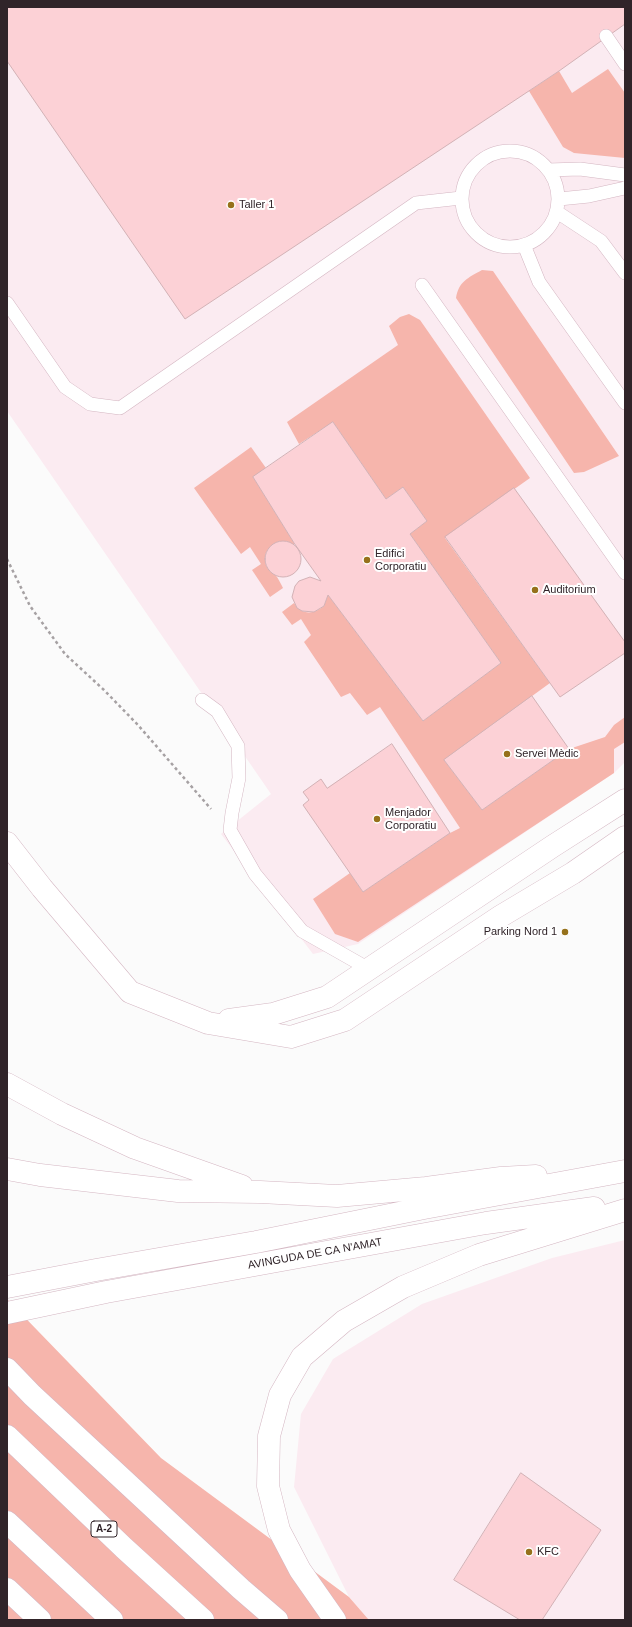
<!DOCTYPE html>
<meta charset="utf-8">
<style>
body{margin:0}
#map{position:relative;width:632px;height:1627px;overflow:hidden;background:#fbfbfb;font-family:Helvetica,sans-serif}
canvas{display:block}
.frame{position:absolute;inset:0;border:8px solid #302429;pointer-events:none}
</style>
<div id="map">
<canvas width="632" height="1627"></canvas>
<div class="frame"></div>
</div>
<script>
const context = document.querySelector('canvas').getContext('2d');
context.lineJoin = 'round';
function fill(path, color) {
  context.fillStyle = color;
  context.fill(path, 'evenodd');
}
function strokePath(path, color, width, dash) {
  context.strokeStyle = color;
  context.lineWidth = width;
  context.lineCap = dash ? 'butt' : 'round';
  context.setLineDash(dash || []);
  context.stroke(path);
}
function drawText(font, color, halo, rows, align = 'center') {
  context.font = font + ' Helvetica,sans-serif';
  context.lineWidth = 4;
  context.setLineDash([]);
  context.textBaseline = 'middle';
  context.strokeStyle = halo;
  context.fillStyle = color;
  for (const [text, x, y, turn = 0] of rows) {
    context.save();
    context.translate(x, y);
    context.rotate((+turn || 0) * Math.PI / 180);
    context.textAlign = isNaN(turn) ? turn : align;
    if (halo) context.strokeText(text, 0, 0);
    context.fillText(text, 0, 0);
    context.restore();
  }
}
const built = new Path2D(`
 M7 7H625V762L614 773 358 944 313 954 221 834 271 794 7 411Z
 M625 1240V1620H369L349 1597 294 1487 301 1414 333 1359 422 1304 552 1258Z`);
const green = new Path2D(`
 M608 69 625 93V158L574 153 563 147 529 91 559 71 572 93Z
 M482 270 493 271 619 456 584 472 574 473 456 298C459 281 468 278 482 270Z
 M409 314 420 320 530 478 445 538 550 683 444 760 482 810 569 749 605 737 614 725 625 717V742L614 749V773L358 942 335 934 313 899 350 873 363 892 450 833 460 828 380 707 367 715 350 693 341 697 304 642 311 635 301 619 292 625 282 612 294 603C302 615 313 615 324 606L328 595 423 721 501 663 410 534 427 521 403 487 386 499 333 422 299 444 287 422 398 345 389 326 400 317Z
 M251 447 266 468 253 477 294 543V545C281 538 260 547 266 565 269 571 273 572 277 577 279 580 281 584 283 588L270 597 252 570 261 564 250 547 241 554 194 488Z
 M7 1299 161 1458 349 1597 369 1620H7Z`);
const building = new Path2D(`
 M7 7H625V24L559 71 185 319 7 61Z
 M333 422 386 499 403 487 427 521 410 534 501 663 423 721 328 595 324 606 314 612 302 611 297 608 292 597 295 586 299 581 310 577 321 581 294 543 253 477Z
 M514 488 625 642V653L560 697 445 537Z
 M265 559a18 18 0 1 1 36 0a18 18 0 1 1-36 0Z
 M532 696 569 749 482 810 444 760Z
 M392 744 450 833 363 892 303 805 309 800 303 792 321 779 327 788Z
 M521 1473 601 1530 542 1620H520L454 1580Z`);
const path = new Path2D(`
 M7 559 30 606 65 654 104 690 138 725 211 809`);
const lane = new Path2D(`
 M606 36 625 64
 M462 199a48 48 0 1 1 96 0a48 48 0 1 1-96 0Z
 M548 170 580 169 625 175
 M559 199 589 196 625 188
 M557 212 601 241 625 273
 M524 245 539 282 625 403
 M422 285 625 573
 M7 303 65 387 90 404 120 408 416 203 461 198
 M202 700 217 711 238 746 239 778 232 813 230 830 255 874 302 931 369 969`);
const street = new Path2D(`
 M7 843 42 888 130 992 208 1023 291 1037 345 1020 501 916 573 873 625 837
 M229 1020 273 1014 327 997 553 846 625 800`);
const highway = new Path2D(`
 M7 1084 62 1114 135 1148 242 1186
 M7 1169 40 1175 178 1191 260 1192 337 1196 426 1188 501 1178 536 1176
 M7 1287 96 1270 256 1242 424 1208 625 1171
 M7 1313 106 1292 486 1223 594 1208
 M7 1369 32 1395 241 1589 277 1620
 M7 1436 124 1548 203 1620
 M7 1522 112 1620
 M7 1589 40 1620
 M335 1620 300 1570 279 1530 268 1486 269 1436 280 1395 302 1357 344 1321 403 1287 479 1255 625 1210`);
const markers = [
 [231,205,4,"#96711b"],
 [367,560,4,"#96711b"],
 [535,590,4,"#96711b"],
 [507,754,4,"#96711b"],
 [377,819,4,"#96711b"],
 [565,932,4,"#96711b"],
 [529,1552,4,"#96711b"]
];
const shields = [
 [104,1529,26]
];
const shieldNames = [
 ["A-2",104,1529]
];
const poiNames = [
 ["Taller 1",239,205],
 ["Edifici",375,554],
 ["Corporatiu",375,567],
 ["Auditorium",543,590],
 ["Servei Mèdic",515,754],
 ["Menjador",385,813],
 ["Corporatiu",385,826],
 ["Parking Nord 1",557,932,"right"],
 ["KFC",537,1552]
];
const streetNames = [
 ["AVINGUDA DE CA N'AMAT",315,1254,-10]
];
fill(built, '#fbebf1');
fill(green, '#f6b5ac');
fill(building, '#fcd1d6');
strokePath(building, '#d3b2b6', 1);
strokePath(lane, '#d4b6c2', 14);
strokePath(street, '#d4b6c2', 23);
strokePath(highway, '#d4b6c2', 23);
strokePath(path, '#a6a1a3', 2.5, [3, 3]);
strokePath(lane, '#fff', 13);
strokePath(street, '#fff', 22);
strokePath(highway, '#fff', 22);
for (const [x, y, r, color] of markers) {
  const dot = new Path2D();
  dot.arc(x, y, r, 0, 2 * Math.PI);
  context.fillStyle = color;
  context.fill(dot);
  strokePath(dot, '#fff', 1.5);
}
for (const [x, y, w] of shields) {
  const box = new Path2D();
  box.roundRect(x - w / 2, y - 8, w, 16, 3);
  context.fillStyle = '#fff';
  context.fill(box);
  strokePath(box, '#302429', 1);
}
drawText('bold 10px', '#302429', null, shieldNames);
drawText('11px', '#302429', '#fff', poiNames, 'left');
drawText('11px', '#302429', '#fff', streetNames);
</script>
